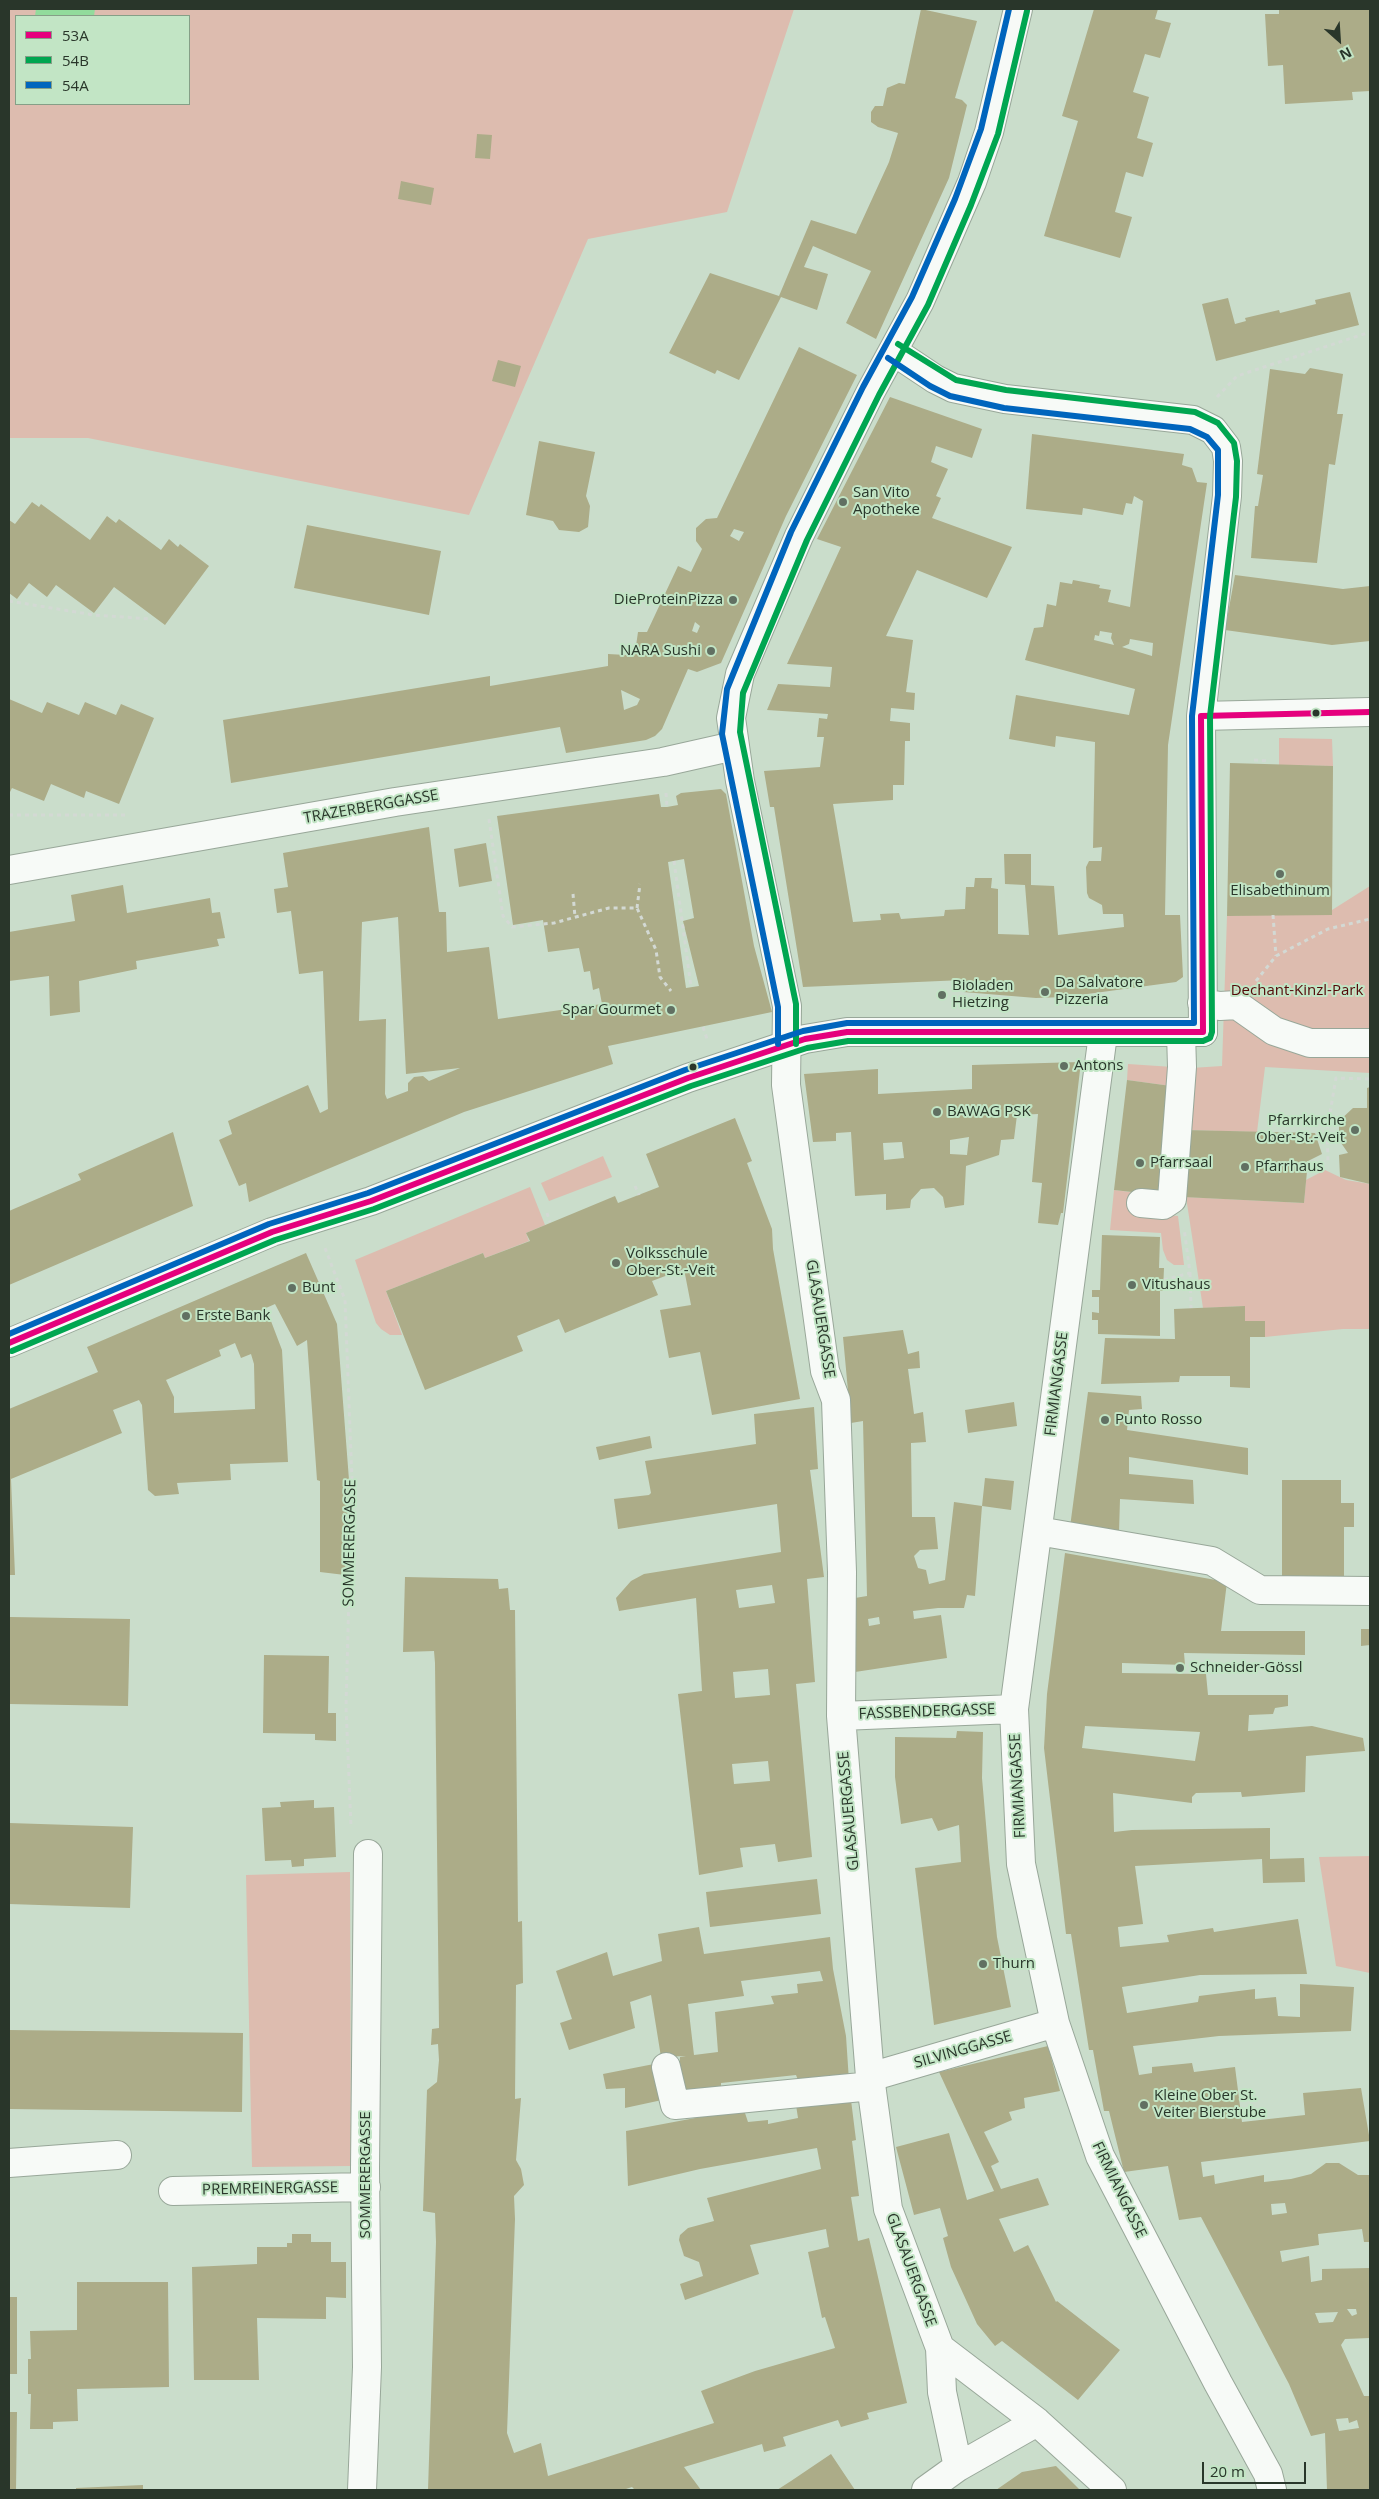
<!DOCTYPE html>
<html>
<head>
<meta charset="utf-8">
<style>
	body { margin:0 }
	#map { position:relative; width:1379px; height:2499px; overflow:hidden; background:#caddcb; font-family:"Open Sans",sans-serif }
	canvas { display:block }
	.frame { position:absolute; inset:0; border:10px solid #29362a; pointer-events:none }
	.legend { position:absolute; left:15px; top:15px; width:175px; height:90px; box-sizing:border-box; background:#c2e5c5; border:1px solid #859f87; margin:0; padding:6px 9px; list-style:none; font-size:15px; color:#29362a }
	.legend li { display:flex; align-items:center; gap:10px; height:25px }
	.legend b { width:25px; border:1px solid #859f87 }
	.north { position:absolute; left:1314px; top:15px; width:50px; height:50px; -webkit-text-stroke:4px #c2e5c5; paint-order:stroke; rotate:154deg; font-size:14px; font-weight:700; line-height:20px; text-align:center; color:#29362a }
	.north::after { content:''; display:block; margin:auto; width:18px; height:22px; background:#29362a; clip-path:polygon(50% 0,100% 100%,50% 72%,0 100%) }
	.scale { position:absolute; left:1202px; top:2462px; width:104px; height:22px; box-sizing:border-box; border:2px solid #29362a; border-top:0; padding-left:6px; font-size:15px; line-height:18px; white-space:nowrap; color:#29362a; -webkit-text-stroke:4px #c2e5c5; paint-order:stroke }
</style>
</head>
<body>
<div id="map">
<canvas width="1379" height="2499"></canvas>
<div class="frame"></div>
<ul class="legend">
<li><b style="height:6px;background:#e5007d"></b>53A</li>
<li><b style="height:6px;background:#00a651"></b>54B</li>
<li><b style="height:6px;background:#0065bd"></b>54A</li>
</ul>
<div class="north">N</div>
<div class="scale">20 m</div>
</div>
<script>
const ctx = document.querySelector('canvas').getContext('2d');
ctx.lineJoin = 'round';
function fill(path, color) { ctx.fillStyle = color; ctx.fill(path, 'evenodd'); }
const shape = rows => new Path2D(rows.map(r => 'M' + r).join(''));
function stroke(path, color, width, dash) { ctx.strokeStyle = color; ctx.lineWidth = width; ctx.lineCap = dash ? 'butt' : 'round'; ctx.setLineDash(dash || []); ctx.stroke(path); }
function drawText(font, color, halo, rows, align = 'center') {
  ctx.font = font + ' "Open Sans",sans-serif'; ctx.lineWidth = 4; ctx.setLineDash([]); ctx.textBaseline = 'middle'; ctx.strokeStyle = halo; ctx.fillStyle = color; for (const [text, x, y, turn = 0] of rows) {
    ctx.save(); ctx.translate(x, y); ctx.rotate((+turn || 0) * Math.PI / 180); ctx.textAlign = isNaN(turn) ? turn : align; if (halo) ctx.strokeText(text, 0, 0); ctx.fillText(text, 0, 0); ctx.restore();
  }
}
const green = shape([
	[9,9,794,9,727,212,588,239,469,515,88,438,9,438],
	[16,16,189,16,189,104,16,104],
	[1279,738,1332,739,1333,766,1279,765],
	[1370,886,1370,1073,1265,1067,1257,1132,1185,1130,1191,1068,1222,1066,1227,916,1332,910],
	[1128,1064,1173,1067,1171,1086,1127,1080],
	[603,1156,612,1177,549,1201,541,1183],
	[1325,1170,1346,1180,1370,1184,1370,1329,1343,1329,1265,1337,1265,1321,1245,1321,1245,1306,1203,1308,1186,1197,1304,1203,1306,1180],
	[530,1187,545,1225,526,1233,529,1241,485,1258,483,1253,386,1291,402,1335,390,1335,381,1329,376,1323,355,1260],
	[1114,1190,1138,1193,1135,1211,1178,1216,1184,1265,1174,1265,1167,1260,1163,1250,1161,1233,1110,1230],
	[1370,1856,1370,1973,1336,1966,1319,1857],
	[350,1872,351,2166,252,2167,246,1875]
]);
const water = shape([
	[36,9,95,9,94,16,35,16]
]);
const building = shape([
	[921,9,977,21,955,98,962,100,967,105,949,178,876,339,846,323,871,271,813,246,804,267,828,274,817,310,781,297,739,380,717,370,715,374,669,353,710,273,779,296,811,220,856,234,889,162,898,133,878,127,871,122,871,112,875,106,883,106,887,88,899,83,905,84],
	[1094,9,1158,9,1155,19,1171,23,1160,58,1145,54,1133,92,1149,97,1137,138,1153,143,1143,177,1126,172,1115,212,1132,217,1120,258,1044,236,1078,121,1062,116],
	[1279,9,1370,9,1370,91,1352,92,1353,100,1285,104,1283,65,1268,66,1265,14,1279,14],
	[477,134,492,135,490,159,475,158],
	[401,181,434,188,431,205,398,199],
	[1350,292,1359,325,1216,361,1202,304,1228,298,1235,324,1246,321,1245,318,1279,310,1280,313,1316,304,1315,300],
	[799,347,857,375,786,516,721,663,697,672,688,669,662,729,655,736,646,740,566,753,560,727,231,783,223,720,490,676,490,686,608,666,608,654,626,655,636,646,638,632,647,632,678,566,691,572,702,549,696,541,696,528,706,519,717,518],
	[734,529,744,532,739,541,730,536],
	[695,622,700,626,697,633,692,631],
	[621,690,640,699,637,705,624,710],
	[498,360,521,366,515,387,492,381],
	[1310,368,1343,374,1337,414,1343,414,1335,465,1329,464,1317,563,1251,558,1255,506,1258,506,1263,475,1257,474,1270,369,1305,374],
	[890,397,982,429,972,458,936,446,931,462,948,469,936,496,941,498,932,518,1012,547,987,598,917,570,886,636,913,640,906,692,915,693,914,710,891,708,890,721,910,723,910,741,905,741,904,785,893,785,893,800,833,804,853,922,881,920,880,914,899,913,901,919,944,916,945,910,965,909,966,887,974,887,975,878,992,878,991,888,998,889,998,934,1029,935,1025,885,1005,884,1004,854,1031,854,1031,885,1054,886,1058,935,1124,927,1123,914,1103,914,1102,905,1089,898,1087,893,1086,867,1089,861,1101,861,1102,847,1093,848,1095,742,1056,736,1055,747,1009,739,1016,695,1129,715,1135,689,1025,660,1034,628,1043,627,1047,604,1056,606,1060,582,1072,584,1073,580,1100,585,1099,588,1111,590,1108,602,1130,607,1143,501,1134,496,1132,504,1126,503,1123,515,1083,508,1082,515,1026,509,1032,434,1184,454,1182,465,1192,468,1197,482,1207,483,1168,745,1165,915,1180,915,1183,977,1176,982,1065,997,1036,998,963,992,963,980,803,987,774,807,770,807,764,771,820,767,824,737,817,737,819,718,827,719,828,714,767,710,778,684,830,687,832,667,787,664,841,547,817,539],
	[1100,631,1112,633,1111,638,1114,645,1094,640,1095,635,1099,636],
	[1130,639,1153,643,1152,656,1122,647,1129,644],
	[539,441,595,452,586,496,590,506,588,527,579,532,559,530,553,521,526,515],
	[32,502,39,507,41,504,90,540,107,516,116,523,119,519,161,550,169,539,178,547,180,544,209,566,165,625,114,587,94,613,56,585,47,597,29,583,17,599,9,593,9,520,15,524],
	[307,525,441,551,429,615,294,588],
	[1235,575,1343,589,1370,586,1370,641,1332,645,1225,630],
	[9,699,42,713,47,702,79,715,85,702,116,715,121,704,154,718,119,804,86,791,84,798,51,784,44,801,12,788,9,794],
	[1230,763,1333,766,1332,915,1227,916],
	[721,789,726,794,754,946,772,1012,608,1046,613,1064,464,1112,249,1202,246,1183,239,1186,219,1140,232,1134,228,1121,308,1085,320,1113,328,1109,323,971,299,974,291,911,277,913,274,889,288,887,283,853,429,827,439,912,446,912,447,952,489,947,498,1019,602,1004,599,988,593,990,590,971,584,972,579,948,548,952,543,920,513,925,497,816,659,794,661,807,667,807,678,805,676,796,681,793],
	[684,859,694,918,683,921,699,986,686,988,668,862],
	[398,917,406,1074,460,1068,429,1081,423,1076,414,1077,408,1083,408,1091,387,1099,385,1094,386,1019,359,1021,362,922],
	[486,843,492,881,459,887,454,849],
	[123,885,127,913,210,898,212,913,220,912,225,938,217,939,219,946,136,961,137,969,79,981,80,1012,50,1016,49,976,9,981,9,932,75,921,71,895],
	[1081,1062,1063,1213,1061,1213,1058,1225,1038,1223,1042,1183,1032,1182,1038,1114,1017,1115,1014,1139,1001,1140,999,1155,966,1166,964,1205,945,1208,943,1197,934,1188,921,1189,911,1200,910,1208,886,1210,886,1194,855,1196,851,1132,836,1133,836,1141,813,1142,804,1074,878,1069,878,1094,972,1089,972,1065],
	[969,1137,967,1155,950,1154,950,1140],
	[902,1142,904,1158,884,1160,883,1143],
	[1127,1080,1171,1086,1159,1195,1114,1190],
	[1370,1087,1370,1184,1340,1177,1339,1155,1348,1153,1339,1140,1339,1121,1353,1108,1367,1108,1367,1088],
	[735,1118,752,1161,747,1163,772,1229,773,1249,800,1399,712,1415,700,1352,669,1358,660,1310,691,1305,684,1269,652,1281,658,1295,565,1333,559,1319,517,1336,523,1351,425,1390,386,1291,483,1253,485,1258,530,1241,526,1233,615,1196,618,1203,659,1187,646,1154],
	[1185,1130,1315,1133,1322,1154,1304,1163,1307,1171,1304,1203,1183,1197],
	[173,1132,193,1206,9,1285,9,1211,81,1180,78,1174],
	[1102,1235,1160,1237,1159,1268,1164,1268,1163,1291,1160,1291,1160,1336,1098,1334,1098,1320,1092,1320,1092,1312,1099,1313,1099,1297,1092,1297,1092,1290,1100,1290],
	[306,1253,337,1324,349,1480,345,1575,320,1572,320,1481,317,1480,307,1340,297,1346,275,1304,266,1308,282,1350,288,1462,230,1464,231,1480,177,1483,179,1494,155,1496,148,1490,142,1405,139,1400,113,1410,122,1433,11,1479,15,1575,9,1575,9,1409,98,1372,87,1347],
	[235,1343,241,1358,251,1354,254,1364,255,1409,174,1413,174,1397,166,1380,221,1356,219,1350],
	[1245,1306,1245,1321,1265,1321,1265,1337,1250,1337,1250,1388,1230,1387,1230,1376,1180,1376,1179,1382,1101,1384,1105,1338,1175,1339,1174,1309],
	[903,1330,908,1354,919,1351,920,1368,908,1369,914,1414,923,1412,926,1442,911,1443,912,1517,935,1517,938,1549,920,1550,914,1556,918,1568,926,1570,929,1584,945,1580,954,1502,982,1506,975,1596,967,1595,964,1608,938,1608,913,1611,914,1619,941,1615,947,1658,855,1672,855,1598,867,1596,863,1421,851,1423,843,1337],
	[879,1617,880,1624,869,1626,868,1619],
	[1088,1392,1141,1396,1142,1409,1129,1410,1127,1430,1248,1448,1248,1475,1129,1457,1129,1474,1193,1480,1194,1504,1120,1499,1119,1532,1070,1527],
	[1014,1402,1017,1426,968,1433,965,1410],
	[814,1407,818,1469,810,1470,824,1577,807,1579,815,1682,796,1684,812,1857,778,1862,775,1844,740,1848,743,1867,699,1875,678,1694,702,1691,696,1598,619,1611,616,1598,631,1581,644,1574,781,1552,777,1504,618,1529,614,1499,649,1495,651,1493,645,1461,756,1444,754,1414],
	[772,1585,775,1603,739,1608,736,1590],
	[768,1669,770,1695,735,1698,733,1672],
	[768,1761,770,1781,734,1784,732,1764],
	[650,1436,652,1448,599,1460,596,1447],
	[985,1478,1014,1481,1011,1510,982,1506],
	[1282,1480,1341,1480,1341,1503,1354,1503,1354,1527,1344,1527,1344,1577,1282,1577],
	[1065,1553,1227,1582,1221,1631,1305,1631,1305,1655,1184,1653,1185,1665,1122,1663,1122,1673,1206,1674,1208,1695,1288,1695,1288,1706,1275,1708,1273,1714,1249,1715,1248,1731,1312,1726,1363,1738,1365,1751,1306,1756,1305,1792,1242,1797,1241,1792,1196,1793,1192,1797,1192,1803,1113,1793,1114,1832,1132,1830,1270,1828,1270,1859,1304,1858,1305,1882,1263,1883,1262,1859,1135,1866,1143,1924,1118,1927,1120,1947,1169,1942,1167,1935,1213,1928,1214,1932,1298,1919,1307,1974,1200,1975,1122,1987,1127,2013,1198,2002,1199,1996,1255,1989,1255,1999,1276,1997,1278,2016,1300,2017,1300,1984,1354,1987,1351,2031,1219,2036,1133,2046,1139,2075,1152,2073,1152,2067,1192,2063,1194,2072,1235,2067,1242,2122,1305,2115,1303,2093,1361,2088,1370,2141,1201,2162,1203,2177,1214,2175,1215,2184,1264,2175,1264,2182,1291,2179,1311,2174,1326,2163,1339,2163,1358,2175,1370,2175,1370,2242,1364,2242,1362,2229,1318,2234,1319,2245,1280,2251,1282,2262,1309,2256,1311,2282,1322,2280,1322,2269,1370,2268,1370,2338,1345,2339,1341,2345,1364,2396,1370,2396,1370,2490,1327,2490,1325,2433,1311,2436,1289,2384,1201,2217,1179,2220,1168,2166,1124,2172,1109,2111,1104,2111,1093,2050,1089,2050,1071,1934,1066,1934,1044,1748,1047,1694],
	[1085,1726,1200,1732,1195,1761,1082,1748],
	[1285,2203,1287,2213,1272,2215,1271,2204],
	[1347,2309,1356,2309,1357,2314,1352,2316],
	[1338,2312,1333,2322,1319,2323,1315,2313],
	[1348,2418,1349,2423,1357,2420,1359,2428,1339,2431,1336,2419],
	[405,1577,498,1579,499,1589,508,1588,510,1610,515,1610,518,1922,522,1921,523,1983,516,1985,515,2099,521,2098,516,2160,521,2169,524,2185,514,2196,515,2219,507,2433,514,2453,541,2443,548,2476,714,2423,701,2391,755,2371,835,2348,825,2317,822,2318,808,2252,829,2247,826,2229,750,2245,759,2274,685,2300,680,2284,703,2276,699,2262,684,2256,679,2240,680,2235,688,2228,714,2221,707,2198,821,2169,817,2148,700,2169,628,2186,626,2131,727,2112,745,2113,748,2122,768,2120,768,2124,798,2118,796,2105,851,2100,856,2140,852,2141,859,2196,851,2197,858,2241,869,2238,907,2403,867,2413,869,2419,841,2427,838,2420,783,2437,786,2446,764,2452,762,2444,684,2467,701,2490,635,2490,632,2487,623,2490,428,2490,436,2242,435,2213,423,2211,427,2090,437,2082,439,2060,438,2044,431,2045,432,2029,439,2028,435,1663,434,1651,403,1652],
	[10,1617,130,1619,128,1706,9,1704],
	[1361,1629,1370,1629,1370,1645,1361,1646],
	[264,1655,329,1656,328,1713,336,1713,336,1741,315,1740,315,1734,263,1733],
	[957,1731,983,1732,982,1778,989,1859,997,1937,1011,2007,934,2025,915,1868,961,1862,959,1825,938,1831,932,1818,901,1824,895,1777,895,1737,956,1738],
	[314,1800,314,1808,334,1807,336,1857,304,1859,304,1866,292,1867,291,1860,265,1861,262,1808,281,1807,280,1802],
	[9,1823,133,1827,130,1908,9,1904],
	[817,1879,821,1914,710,1927,706,1892],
	[699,1927,704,1954,830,1937,833,1969,846,2036,849,2081,800,2085,796,2075,721,2083,721,2092,685,2097,679,2069,680,2057,686,2056,661,2057,651,1995,630,2002,635,2028,569,2050,560,2023,572,2019,556,1971,607,1952,613,1976,662,1961,658,1934],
	[820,1971,823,1981,797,1984,798,1993,771,1996,774,2004,715,2012,718,2052,694,2055,688,2004,744,1996,741,1981],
	[9,2030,243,2033,242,2112,9,2109],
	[1048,2046,1060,2091,1024,2098,1025,2108,1009,2112,1012,2120,984,2132,999,2162,991,2166,1001,2189,1038,2178,1049,2205,999,2219,1014,2252,1028,2245,1056,2302,1057,2301,1120,2350,1078,2400,1002,2341,995,2346,977,2324,951,2267,943,2238,948,2236,940,2208,914,2215,896,2147,949,2133,967,2200,994,2191,939,2072],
	[654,2064,662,2100,625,2108,625,2088,606,2089,603,2074],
	[292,2234,311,2234,311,2242,331,2242,331,2262,346,2262,346,2298,326,2297,326,2319,257,2318,259,2380,194,2380,192,2267,257,2264,257,2247,287,2247,287,2243,292,2243],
	[77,2282,168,2282,169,2387,77,2389,78,2421,53,2422,53,2429,30,2429,31,2394,28,2394,28,2359,31,2359,30,2331,77,2330],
	[9,2297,17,2297,17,2374,9,2374],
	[9,2412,17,2412,16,2490,9,2490],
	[831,2454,855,2490,777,2490,791,2481],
	[1056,2466,1080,2490,996,2490,1022,2472],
	[143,2485,143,2490,76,2490,76,2488]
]);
const path = shape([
	[1217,397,1237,376,1370,332],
	[9,601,94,615,151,619],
	[1254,760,1269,761],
	[666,793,667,807],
	[9,815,125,815],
	[489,819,503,916,512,927,554,923,609,908,637,908,656,950,660,977,671,991],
	[674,861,691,987],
	[573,894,575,917],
	[637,908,640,884],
	[1273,915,1276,956],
	[1256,981,1276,956,1328,929,1370,919],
	[703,1027,707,1039],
	[1307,1171,1328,1161,1327,1130,1336,1078,1370,1079],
	[635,1186,639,1195],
	[547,1213,550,1222],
	[325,1248,345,1300,352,1481,346,1707,351,1827],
	[1190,1273,1191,1308],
	[1164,1280,1190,1273,1184,1228]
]);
const minor = shape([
	[1018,9,989,132,972,182,920,301,871,391,799,536,740,674,731,718,740,781,787,1006,786,1085,825,1371,836,1400,842,1572,841,1716,870,2077,888,2209,940,2348,1037,2422,1112,2490],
	[893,351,935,379,953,388,1005,399,1193,420,1213,430,1226,447,1228,461,1227,496,1201,716,1203,1032],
	[1201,716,1370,712],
	[9,870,395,802,663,762,734,746],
	[1202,1003,1220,1006,1237,1005,1274,1031,1310,1043,1370,1043],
	[1103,1034,1014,1709,1021,1864,1055,2023,1100,2156,1218,2383,1268,2474,1272,2490],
	[1141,1203,1163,1205,1172,1199,1182,1067,1181,1033],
	[1038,1531,1212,1561,1260,1590,1370,1591],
	[841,1716,1014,1709],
	[666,2067,675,2105,872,2086],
	[870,2077,1055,2023],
	[9,2163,117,2155],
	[173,2191,366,2187],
	[940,2348,942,2392,958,2467],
	[362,2490,367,2367,365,2169,368,1854],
	[926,2490,958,2467,1037,2422]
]);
const major = shape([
	[9,1343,272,1232,371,1201,688,1078,805,1039,847,1032,1203,1032]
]);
const bus1 = shape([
	[1201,716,1203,1032],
	[1201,716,1370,712],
	[9,1343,272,1232,371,1201,688,1078,805,1039,847,1032,1203,1032]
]);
const bus2 = shape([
	[796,1044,796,1004,740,732,743,693,807,540,879,395,928,305,971,205,998,134,1027,11],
	[12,1351,275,1240,374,1209,691,1086,807,1048,848,1041,1203,1041,1210,1038,1212,1032,1210,716,1236,497,1237,461,1234,443,1218,423,1195,412,1006,390,956,380,898,344]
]);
const bus3 = shape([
	[778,1044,778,1007,722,734,727,689,791,532,863,387,912,297,955,199,981,129,1009,9],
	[9,1334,269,1224,368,1193,685,1070,803,1031,847,1023,1194,1023,1192,716,1218,495,1218,450,1207,437,1190,429,1004,408,950,396,930,386,888,358]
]);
const markers = [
	[843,502,5,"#617062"],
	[733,600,5,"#617062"],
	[711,651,5,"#617062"],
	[1316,713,4.5,"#29362a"],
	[1280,874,5,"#617062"],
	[1045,992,5,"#617062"],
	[942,995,5,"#617062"],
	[671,1010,5,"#617062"],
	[1064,1066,5,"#617062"],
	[693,1067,4.5,"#29362a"],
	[937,1112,5,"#617062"],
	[1355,1130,5,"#617062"],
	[1140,1163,5,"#617062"],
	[1245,1167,5,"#617062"],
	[616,1263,5,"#617062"],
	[1132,1285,5,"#617062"],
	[292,1288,5,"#617062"],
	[186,1316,5,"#617062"],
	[1105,1420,5,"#617062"],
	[1180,1668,5,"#617062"],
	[983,1964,5,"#617062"],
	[1144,2105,5,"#617062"]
];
const poiNames = [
	["San Vito",853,493],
	["Apotheke",853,510],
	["DieProteinPizza",723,600,"right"],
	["NARA Sushi",701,651,"right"],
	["Elisabethinum",1280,891,"center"],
	["Da Salvatore",1055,983],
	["Pizzeria",1055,1000],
	["Bioladen",952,986],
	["Hietzing",952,1003],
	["Spar Gourmet",661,1010,"right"],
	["Antons",1074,1066],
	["BAWAG PSK",947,1112],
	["Pfarrkirche",1345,1121,"right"],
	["Ober-St.-Veit",1345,1138,"right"],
	["Pfarrsaal",1150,1163],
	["Pfarrhaus",1255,1167],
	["Volksschule",626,1254],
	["Ober-St.-Veit",626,1271],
	["Vitushaus",1142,1285],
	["Bunt",302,1288],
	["Erste Bank",196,1316],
	["Punto Rosso",1115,1420],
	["Schneider-Gössl",1190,1668],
	["Thurn",993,1964],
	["Kleine Ober St.",1154,2096],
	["Veiter Bierstube",1154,2113]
];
const streetNames = [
	["TRAZERBERGGASSE",371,807,-10],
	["GLASAUERGASSE",820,1319,81],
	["FIRMIANGASSE",1057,1384,-83],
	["SOMMERERGASSE",350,1543,-89],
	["FASSBENDERGASSE",927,1712,-2],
	["FIRMIANGASSE",1018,1786,-93],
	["GLASAUERGASSE",849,1811,-95],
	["SILVINGGASSE",963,2050,-16],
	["SOMMERERGASSE",366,2175,-90],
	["PREMREINERGASSE",270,2189,-1],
	["FIRMIANGASSE",1119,2190,64],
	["GLASAUERGASSE",911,2270,70]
];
const parkNames = [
	["Dechant-Kinzl-Park",1297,991]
];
fill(green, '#ddbcaf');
fill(water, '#92db9c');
fill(building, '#acac88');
stroke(minor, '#98a799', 30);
stroke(major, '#98a799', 30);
stroke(path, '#d3d9d4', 3, [4, 4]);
stroke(minor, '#f7faf7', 28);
stroke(major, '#f7faf7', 28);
stroke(bus1, '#e5007d', 6);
stroke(bus2, '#00a651', 6);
stroke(bus3, '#0065bd', 6);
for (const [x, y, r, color] of markers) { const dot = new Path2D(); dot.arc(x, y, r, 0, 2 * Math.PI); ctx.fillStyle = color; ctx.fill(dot); stroke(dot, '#c2e5c5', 2); }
drawText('15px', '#29362a', '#c2e5c5', poiNames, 'left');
drawText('15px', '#29362a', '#c2e5c5', streetNames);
drawText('15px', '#530808', '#c2e5c5', parkNames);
</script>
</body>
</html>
